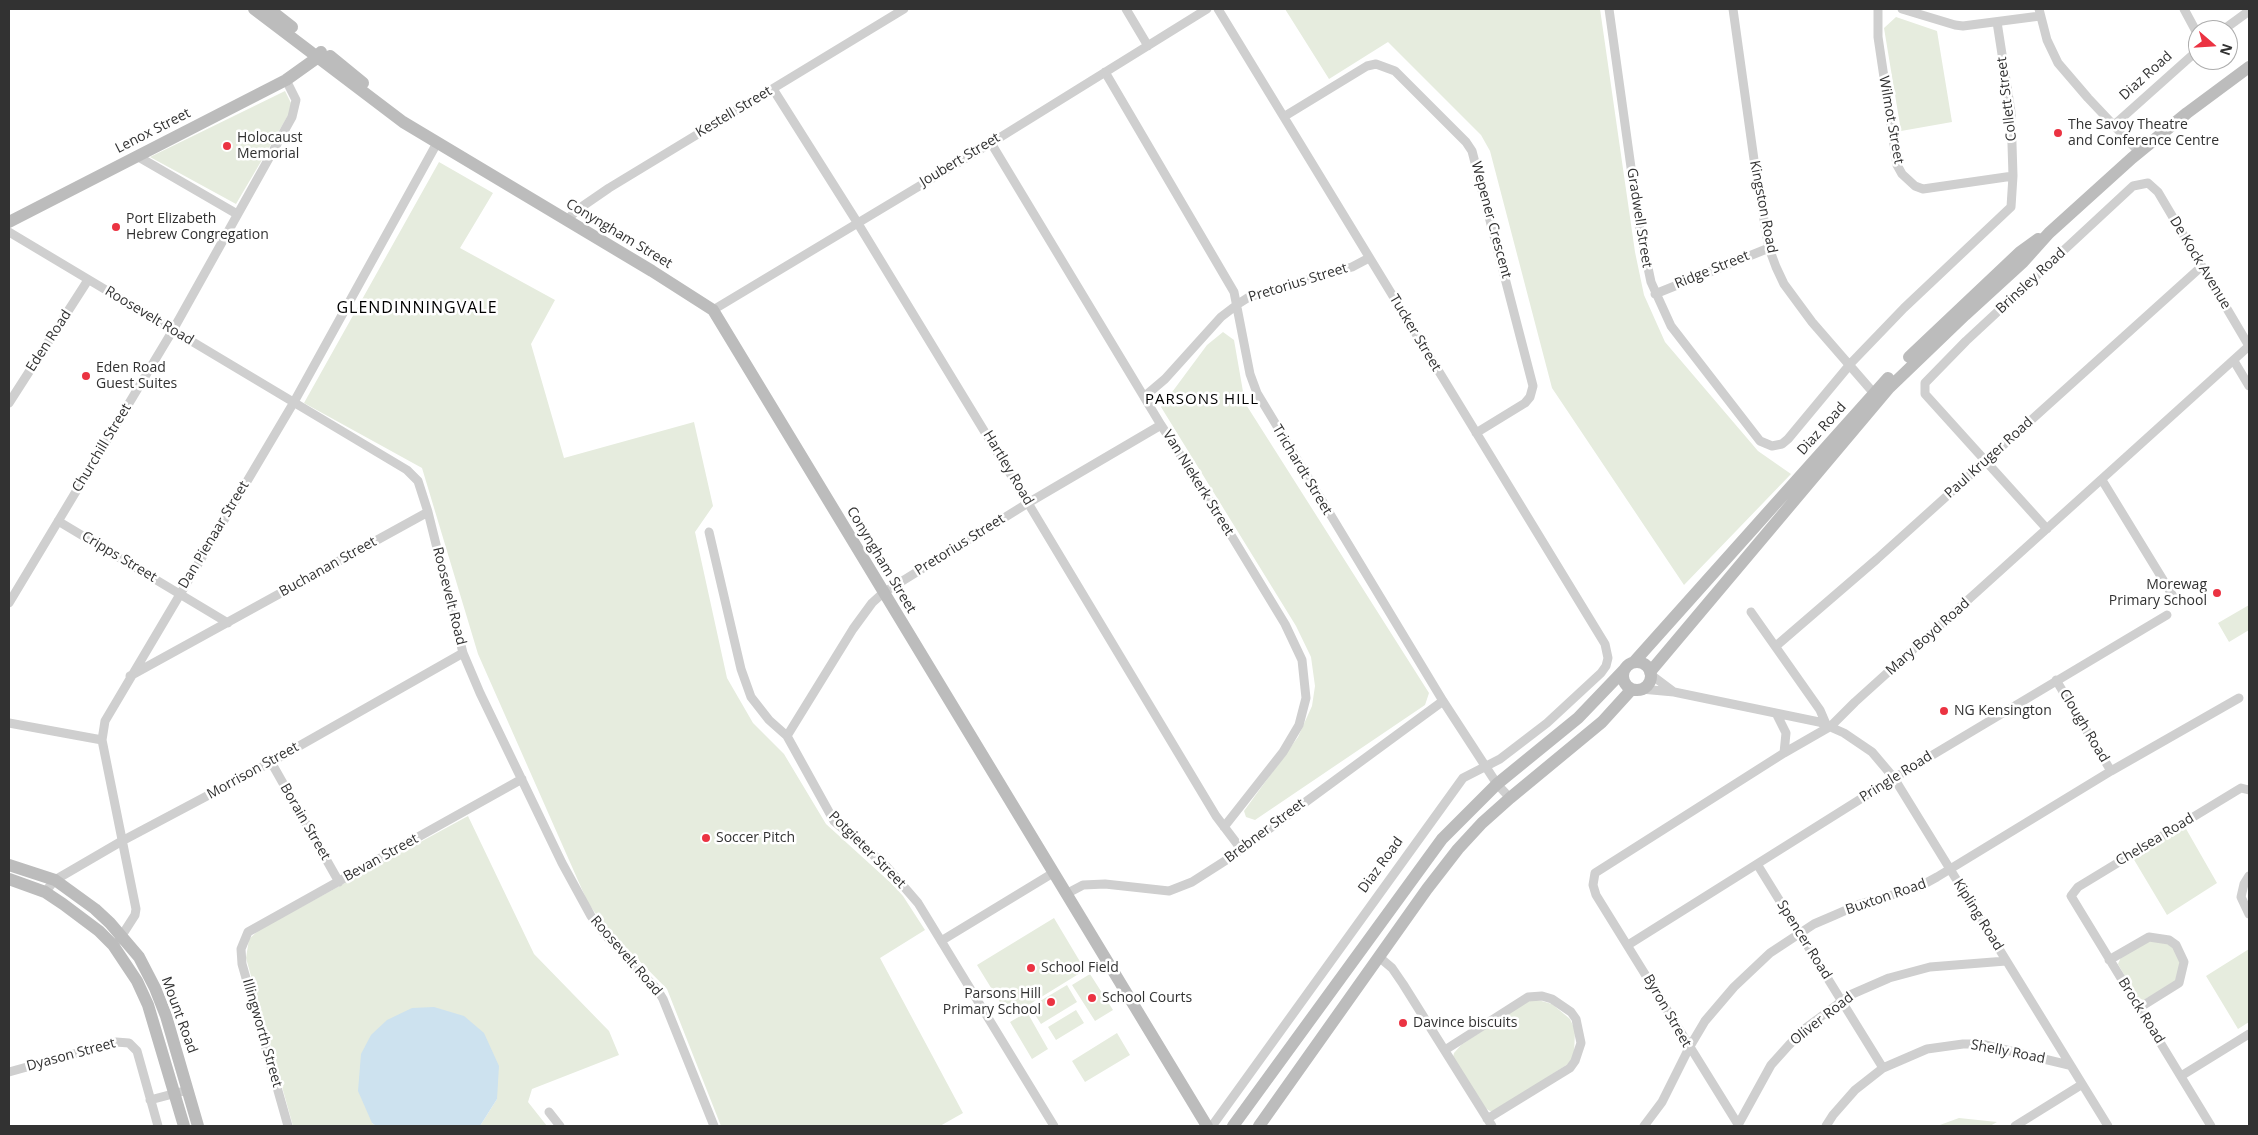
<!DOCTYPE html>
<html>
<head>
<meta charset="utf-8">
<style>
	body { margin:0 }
	#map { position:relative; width:2258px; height:1135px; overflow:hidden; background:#fff; font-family:"Open Sans",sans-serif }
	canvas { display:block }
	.frame { position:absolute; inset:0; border:10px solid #323232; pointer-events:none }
	.north { position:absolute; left:2188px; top:20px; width:50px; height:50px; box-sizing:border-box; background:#fff; border:1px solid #adadad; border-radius:50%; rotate:109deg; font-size:14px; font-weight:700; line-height:20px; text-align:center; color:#323232 }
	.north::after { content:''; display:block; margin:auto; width:18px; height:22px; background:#eb3342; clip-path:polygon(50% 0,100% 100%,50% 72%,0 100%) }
</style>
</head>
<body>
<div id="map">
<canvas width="2258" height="1135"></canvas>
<div class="frame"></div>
<div class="north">N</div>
</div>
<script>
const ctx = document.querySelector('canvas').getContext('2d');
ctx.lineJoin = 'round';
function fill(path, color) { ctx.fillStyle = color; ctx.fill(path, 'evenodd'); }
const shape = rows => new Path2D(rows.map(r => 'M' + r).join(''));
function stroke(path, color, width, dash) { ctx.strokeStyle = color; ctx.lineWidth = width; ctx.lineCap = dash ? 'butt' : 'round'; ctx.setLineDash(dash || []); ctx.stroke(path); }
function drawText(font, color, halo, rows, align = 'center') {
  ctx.font = font + ' "Open Sans",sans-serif'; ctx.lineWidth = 5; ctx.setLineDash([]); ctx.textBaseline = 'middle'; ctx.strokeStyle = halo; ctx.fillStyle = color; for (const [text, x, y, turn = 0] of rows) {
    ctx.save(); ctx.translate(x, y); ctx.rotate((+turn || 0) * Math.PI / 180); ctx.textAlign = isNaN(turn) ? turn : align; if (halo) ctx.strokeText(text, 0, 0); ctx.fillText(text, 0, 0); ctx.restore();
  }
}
const green = shape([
	[1285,9,1600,9,1635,252,1644,295,1665,342,1758,451,1791,474,1684,585,1552,388,1490,151,1481,135,1388,42,1329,79],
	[1896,17,1937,31,1952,122,1901,131,1884,28],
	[285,91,293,107,236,204,150,157],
	[439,162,493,193,460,248,555,300,531,344,564,458,694,422,713,506,695,532,727,678,753,723,784,754,826,824,892,884,903,896,925,930,880,958,963,1113,940,1126,721,1126,667,989,604,925,588,903,478,654,422,468,304,403],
	[1223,332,1234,340,1245,403,1429,693,1425,705,1255,820,1246,817,1244,811,1298,737,1312,706,1315,686,1311,657,1296,626,1161,407,1207,345],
	[2249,605,2249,630,2229,642,2218,623],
	[468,816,534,954,609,1031,619,1055,532,1089,528,1102,547,1126,480,1126,497,1099,372,1123,376,1126,293,1126,246,958,249,939,259,930],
	[2185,827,2217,883,2167,915,2133,858],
	[1054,918,1085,970,1009,1017,977,965],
	[2150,939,2171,944,2181,961,2176,981,2144,1000,2137,998,2118,964,2121,957],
	[2249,949,2249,1022,2238,1029,2206,976],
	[1090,974,1113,1010,1095,1021,1072,985],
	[1067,985,1077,1002,1041,1024,1030,1007],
	[1538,1000,1552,1004,1570,1019,1575,1030,1574,1055,1568,1064,1495,1111,1490,1111,1485,1108,1453,1057,1454,1053,1461,1045,1527,1001],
	[1076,1010,1084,1023,1056,1040,1048,1027],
	[1027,1012,1048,1049,1032,1059,1010,1022],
	[1117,1033,1130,1055,1085,1082,1072,1061],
	[1959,1118,1997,1122,1990,1126,1937,1126]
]);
const water = shape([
	[434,1007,464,1016,484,1033,499,1066,497,1099,480,1126,376,1126,372,1123,358,1091,361,1054,371,1035,387,1020,412,1008]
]);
const street = shape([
	[1126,9,1148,46],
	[1609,9,1639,225,1651,282,1671,326,1760,441,1772,446,1782,444,1788,439,1852,362,1904,308,2011,207,2013,176,2011,112,1997,22],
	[1733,9,1756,174,1769,248,1776,267,1784,284,1812,322,1878,398],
	[1878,9,1878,37,1897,165,1902,174,1915,186,1923,189,2013,176],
	[1902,9,1955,25,1963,26,2040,16],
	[2039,9,2047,40,2058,63,2088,98,2139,152],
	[2184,9,2198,35],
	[2223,30,2249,11],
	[1105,72,1234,292,1250,374,1257,393,1443,701,1497,784,1510,798],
	[773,89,857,222,1028,503,1216,816,1241,849],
	[1285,116,1367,66,1376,64,1395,71,1466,142,1472,151,1533,386,1530,397,1525,403,1476,433],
	[2114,125,2198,50],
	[991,143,1161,425,1214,507,1285,624,1302,660,1306,698,1299,725,1283,752,1224,827],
	[137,156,237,214],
	[567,220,577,210,609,188,904,9],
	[9,232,407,470,418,481,428,512,463,653,480,693,562,863,591,916,608,938,657,989,663,999,714,1126],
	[1655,294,1769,248],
	[713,310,991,143,1207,9],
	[2234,361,2249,386],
	[1145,396,1165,379,1221,317,1238,304,1249,297,1352,267,1369,258],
	[9,403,88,280],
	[2102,480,2176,601],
	[58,521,228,623],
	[2047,529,1925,394,1925,383,1966,341,2133,186,2148,183,2158,192,2249,346],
	[709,532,741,669,751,697,769,720,787,736,834,821,886,866,918,903,1054,1126],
	[9,603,173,330,292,117,296,100,286,80],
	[1751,612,1820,710,1826,724],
	[1776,646,1877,559,2201,267],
	[1650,674,1674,692],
	[130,676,428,512],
	[2056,680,2111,771],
	[1641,689,1674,692,1819,722,1844,733,1872,752,1894,778,2108,1126],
	[1776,713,1786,733,1784,753],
	[9,723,102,740],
	[787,736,853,629,872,603,883,593,1028,503,1161,425],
	[271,762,339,882],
	[1757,864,1883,1068],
	[2249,876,2244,884,2241,897,2249,914],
	[45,892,55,880,122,841,271,762,463,653],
	[1066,894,1083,885,1105,884,1169,891,1192,882,1228,859,1443,701],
	[119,940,135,915,136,909,102,740,105,721,294,402,437,143],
	[941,941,1053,873],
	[1628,945,1894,778,2167,615],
	[1379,957,1392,968,1403,984,1492,1126],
	[2109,960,2149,937,2169,940,2176,945,2184,962,2179,983,2139,1008],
	[1445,1050,1528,997,1542,996,1552,999,1571,1012,1576,1019,1581,1043,1575,1061,1570,1068,1487,1119],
	[9,1072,116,1042,129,1043,137,1051,158,1126],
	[2181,1076,2249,1034],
	[150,1100,188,1090],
	[549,1112,560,1126],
	[1738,1125,1771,1065,1789,1045,1807,1027,1850,995,1889,978,1930,967,2006,961],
	[288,1126,242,964,241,949,248,932,522,779],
	[1212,1126,1463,778,1500,759,1547,723,1601,673,1606,666,1608,658,1605,644,1218,9],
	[1644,1126,1662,1102,1689,1048,1705,1021,1734,987,1770,953,1814,924,1835,915,1860,904,1917,888,1937,877,2111,771,2239,698],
	[1739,1126,1596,895,1593,885,1595,873,1784,753,1831,726,1855,702,2249,346],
	[1826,1126,1833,1115,1855,1090,1883,1068,1927,1049,1963,1044,1981,1044,2069,1065],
	[2015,1126,2081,1085],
	[2211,1126,2071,896,2078,887,2236,791,2241,788,2249,790]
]);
const secondary = shape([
	[254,9,403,122,652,271,713,310,1207,1126],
	[269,9,292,27],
	[330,56,363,83],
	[9,222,286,80,314,60,321,52],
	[1909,357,2020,252,2038,239],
	[1634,662,1888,378],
	'1623 676a14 14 0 1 1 28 0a14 14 0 1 1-28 0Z',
	[1650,672,1889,388,1965,315,2023,262,2049,233,2132,158,2187,113,2249,67],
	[9,865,55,880,95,909,110,923,139,957,155,988,166,1016,198,1126],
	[9,879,45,892,63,904,99,931,113,945,137,981,148,1005,184,1126],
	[1233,1126,1442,839,1497,784,1578,718,1624,670],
	[1259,1126,1427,889,1458,849,1482,823,1510,798,1602,722,1632,689]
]);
const markers = [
	[2058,133,5,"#eb3342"],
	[227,146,5,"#eb3342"],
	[116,227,5,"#eb3342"],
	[86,376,5,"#eb3342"],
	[2217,593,5,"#eb3342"],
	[1944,711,5,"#eb3342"],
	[706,838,5,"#eb3342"],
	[1031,968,5,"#eb3342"],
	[1092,998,5,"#eb3342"],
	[1051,1002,5,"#eb3342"],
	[1403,1023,5,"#eb3342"]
];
const streetNames = [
	["Diaz Road",2146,76,-42],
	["Collett Street",2007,99,-97],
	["Kestell Street",734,112,-31],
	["Wilmot Street",1891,120,80],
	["Lenox Street",153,131,-27],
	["Joubert Street",960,160,-31],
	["Kingston Road",1763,207,79],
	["Gradwell Street",1639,218,81],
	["Wepener Crescent",1491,220,75],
	["Conyngham Street",619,234,31],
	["De Kock Avenue",2200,263,59],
	["Ridge Street",1712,270,-22],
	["Brinsley Road",2031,281,-43],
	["Pretorius Street",1298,283,-17],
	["Roosevelt Road",149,316,31],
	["Tucker Street",1415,333,59],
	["Eden Road",49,341,-57],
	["Diaz Road",1822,429,-48],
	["Churchill Street",102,448,-59],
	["Paul Kruger Road",1989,458,-42],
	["Hartley Road",1008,468,59],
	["Trichardt Street",1302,470,59],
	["Van Niekerk Street",1198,483,58],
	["Dan Pienaar Street",214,535,-59],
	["Pretorius Street",960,545,-32],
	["Cripps Street",119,557,31],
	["Conyngham Street",881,560,59],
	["Buchanan Street",328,567,-29],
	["Roosevelt Road",449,596,76],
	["Mary Boyd Road",1928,637,-42],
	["Clough Road",2084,726,59],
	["Morrison Street",253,771,-29],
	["Pringle Road",1896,777,-32],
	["Borain Street",305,822,60],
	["Brebner Street",1265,831,-37],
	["Chelsea Road",2155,840,-31],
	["Potgieter Street",867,850,45],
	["Bevan Street",381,858,-29],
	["Diaz Road",1381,865,-54],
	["Buxton Road",1886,897,-19],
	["Kipling Road",1978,915,58],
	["Spencer Road",1804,940,58],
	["Roosevelt Road",626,956,49],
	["Byron Street",1667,1011,60],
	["Brock Road",2141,1011,58],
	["Mount Road",179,1015,70],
	["Oliver Road",1822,1019,-38],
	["Illingworth Street",262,1033,74],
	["Shelly Road",2008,1052,11],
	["Dyason Street",71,1055,-15]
];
const poiNames = [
	["The Savoy Theatre",2068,125],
	["and Conference Centre",2068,141],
	["Holocaust",237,138],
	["Memorial",237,154],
	["Port Elizabeth",126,219],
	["Hebrew Congregation",126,235],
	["Eden Road",96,368],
	["Guest Suites",96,384],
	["Morewag",2207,585,"right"],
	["Primary School",2207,601,"right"],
	["NG Kensington",1954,711],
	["Soccer Pitch",716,838],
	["School Field",1041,968],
	["Parsons Hill",1041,994,"right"],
	["Primary School",1041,1010,"right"],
	["School Courts",1102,998],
	["Davince biscuits",1413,1023]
];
const neighbourhoodNames = [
	["PARSONS HILL",1202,400]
];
const quarterNames = [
	["GLENDINNINGVALE",417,308]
];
fill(green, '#e6ecde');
fill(water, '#cde2ef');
stroke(street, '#cfcfcf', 9);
stroke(secondary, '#bcbcbc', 12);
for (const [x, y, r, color] of markers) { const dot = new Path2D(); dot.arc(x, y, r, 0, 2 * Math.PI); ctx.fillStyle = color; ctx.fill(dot); stroke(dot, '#fff', 2); }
drawText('14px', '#323232', '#fff', streetNames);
drawText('14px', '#323232', '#fff', poiNames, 'left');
ctx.letterSpacing = '1px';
drawText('15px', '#000', '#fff', neighbourhoodNames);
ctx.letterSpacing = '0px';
ctx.letterSpacing = '1px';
drawText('16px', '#000', '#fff', quarterNames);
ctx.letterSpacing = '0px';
</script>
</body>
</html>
